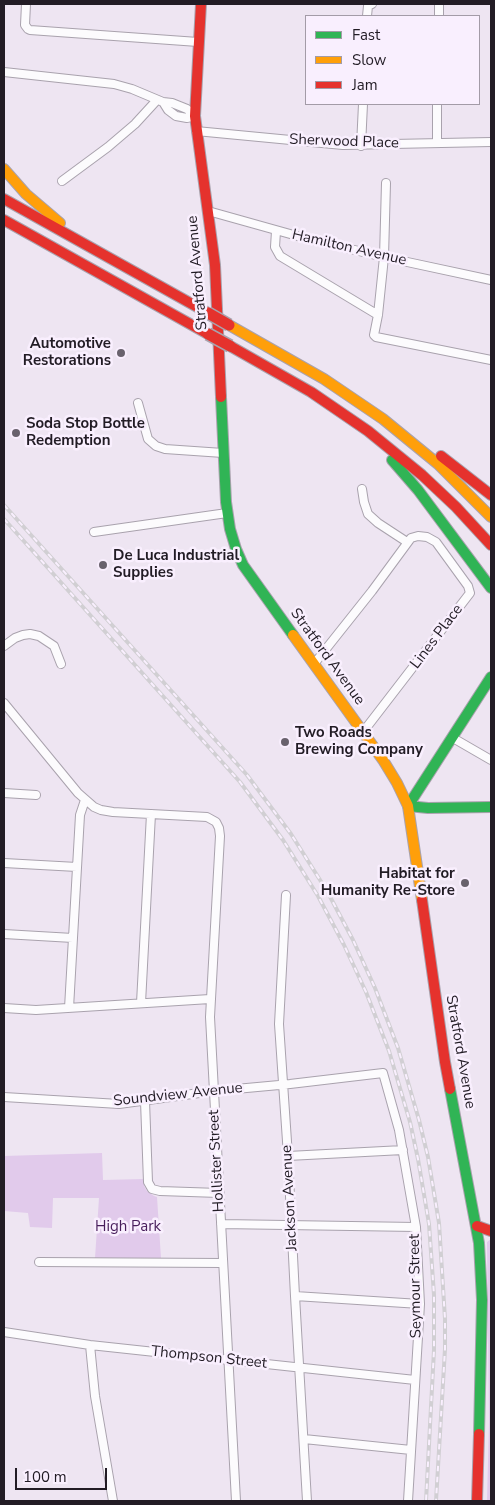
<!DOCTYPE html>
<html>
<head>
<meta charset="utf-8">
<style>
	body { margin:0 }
	#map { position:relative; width:495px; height:1505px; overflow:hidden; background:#eee5f2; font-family:"Nunito Sans",sans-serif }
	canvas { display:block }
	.frame { position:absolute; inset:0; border:5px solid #221c25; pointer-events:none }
	.legend { position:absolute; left:305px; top:15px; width:175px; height:90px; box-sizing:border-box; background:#f9effe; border:1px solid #a39ba7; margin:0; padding:6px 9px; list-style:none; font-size:15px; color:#221c25 }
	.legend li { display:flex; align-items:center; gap:10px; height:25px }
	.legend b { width:25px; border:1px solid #a39ba7 }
	.scale { position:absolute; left:15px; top:1468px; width:92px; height:22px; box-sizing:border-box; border:2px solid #221c25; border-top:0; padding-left:6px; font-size:15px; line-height:18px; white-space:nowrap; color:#221c25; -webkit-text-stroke:4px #f9effe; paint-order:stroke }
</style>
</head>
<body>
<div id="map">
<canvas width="495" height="1505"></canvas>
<div class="frame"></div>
<ul class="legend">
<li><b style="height:6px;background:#30b455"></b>Fast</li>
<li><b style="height:6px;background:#ff9f0a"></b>Slow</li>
<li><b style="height:6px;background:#e5322d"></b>Jam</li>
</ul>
<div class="scale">100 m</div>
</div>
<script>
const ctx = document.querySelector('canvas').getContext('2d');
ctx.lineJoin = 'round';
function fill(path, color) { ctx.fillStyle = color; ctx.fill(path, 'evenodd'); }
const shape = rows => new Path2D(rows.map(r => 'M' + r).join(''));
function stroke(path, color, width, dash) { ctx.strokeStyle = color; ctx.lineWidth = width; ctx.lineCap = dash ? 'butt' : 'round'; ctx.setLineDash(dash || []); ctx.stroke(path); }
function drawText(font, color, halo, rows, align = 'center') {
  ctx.font = font + ' "Nunito Sans",sans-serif'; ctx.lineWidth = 5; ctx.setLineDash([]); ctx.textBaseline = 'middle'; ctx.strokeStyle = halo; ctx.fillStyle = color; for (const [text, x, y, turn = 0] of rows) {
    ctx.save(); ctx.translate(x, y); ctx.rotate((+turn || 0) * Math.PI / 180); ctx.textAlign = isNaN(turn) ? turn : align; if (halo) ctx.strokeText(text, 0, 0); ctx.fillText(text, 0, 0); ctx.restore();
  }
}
const green = shape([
	[102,1153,103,1180,144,1179,144,1186,147,1191,154,1196,157,1197,161,1258,95,1258,99,1198,53,1198,52,1228,30,1227,28,1213,4,1211,4,1156],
	[491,1239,491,1501,487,1501,489,1422,487,1242]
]);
const street = shape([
	[26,4,25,25,28,29,30,30,198,42],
	[367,16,368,6,372,4],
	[439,16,439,4],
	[4,72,114,84,132,89,163,102,172,103,187,109,195,116,187,118,176,116,168,110,163,102],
	[196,131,343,145,491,142],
	[437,143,437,104],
	[361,146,363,104],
	[62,181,108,147,135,124,157,100],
	[386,183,384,257,378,315,374,335,376,337,491,360],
	[208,211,308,239,384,257,491,280],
	[276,231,275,247,280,256,378,315],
	[138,403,148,439,156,446,165,449,223,453],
	[362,489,364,502,368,514,378,523,407,542],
	[94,532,227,513],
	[4,646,15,638,23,635,30,634,39,636,54,646,61,664],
	[314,664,372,591,411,538,418,536,427,537,436,542,468,586,470,593,363,732],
	[4,703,78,793,94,807,101,810,113,812,207,817,216,822,219,828,220,836,210,1017,236,1501],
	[453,738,491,760],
	[4,793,36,795],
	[4,863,77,867],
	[286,895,279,1024,288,1156,295,1296,307,1501],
	[4,934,73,938],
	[141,1003,151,814],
	[4,1008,36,1010,210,999],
	[69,1008,80,815,85,800],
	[4,1097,119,1104,214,1091,290,1084,383,1073,399,1130,416,1227,420,1304,408,1501],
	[145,1101,148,1182,152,1189,160,1191,219,1193],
	[288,1156,403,1150],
	[221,1224,416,1227],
	[39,1262,223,1263],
	[295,1296,420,1304],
	[4,1332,90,1345,415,1380],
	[90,1345,95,1396,113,1501],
	[304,1439,411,1450]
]);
const fast = shape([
	[221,397,226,502,230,529,236,549,243,565,293,635],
	[392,460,418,490,491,588],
	[491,677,408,806,428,808,491,807],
	[450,1089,479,1243,482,1300,479,1434]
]);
const slow = shape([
	[4,169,26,194,60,223],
	[229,325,324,379,383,419,438,464,491,517],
	[293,635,383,760,397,783,408,806,422,900]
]);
const jam = shape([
	[201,4,195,116,215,265,221,397],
	[4,199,208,313],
	[4,220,208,334],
	[230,346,311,392,368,431,422,475,456,507,491,545],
	[441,456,491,495],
	[422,900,445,1062,450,1089],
	[477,1226,491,1231],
	[477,1501,479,1434]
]);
const rail = shape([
	[4,505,247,775,291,834,327,891,353,940,375,988,398,1048,419,1120,428,1157,439,1223,445,1319,445,1349,436,1501],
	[4,519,240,782,283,840,318,896,344,945,366,992,389,1051,410,1122,418,1159,429,1224,434,1295,434,1350,426,1501]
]);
const jamBridge = shape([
	[208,313,229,325],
	[208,334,230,346]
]);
const markers = [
	[121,353,5,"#69626d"],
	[16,433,5,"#69626d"],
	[103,565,5,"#69626d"],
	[285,742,5,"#69626d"],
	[465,883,5,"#69626d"]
];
const streetNames = [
	["Sherwood Place",344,142,2],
	["Hamilton Avenue",349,248,13],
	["Stratford Avenue",198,273,-95],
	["Lines Place",437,637,-53],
	["Stratford Avenue",327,657,54],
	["Stratford Avenue",460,1052,80],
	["Soundview Avenue",178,1095,-6],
	["Hollister Street",217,1161,-93],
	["Jackson Avenue",290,1198,-93],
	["Seymour Street",416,1286,-91],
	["Thompson Street",209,1358,6]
];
const poiNames = [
	["Automotive",111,344,"right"],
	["Restorations",111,361,"right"],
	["Soda Stop Bottle",26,424],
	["Redemption",26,441],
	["De Luca Industrial",113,556],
	["Supplies",113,573],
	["Two Roads",295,733],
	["Brewing Company",295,750],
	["Habitat for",455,874,"right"],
	["Humanity Re-Store",455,891,"right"]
];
const parkNames = [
	["High Park",128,1227]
];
fill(green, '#e1caeb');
stroke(street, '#a9a2ad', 10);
stroke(fast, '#a9a2ad', 12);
stroke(slow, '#a9a2ad', 12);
stroke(jam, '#a9a2ad', 12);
stroke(street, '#fcfbfd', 8);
stroke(fast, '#30b455', 10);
stroke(slow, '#ff9f0a', 10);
stroke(jam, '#e5322d', 10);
stroke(rail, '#d1cfd3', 4);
stroke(rail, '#f9effe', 2, [5.5]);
stroke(jamBridge, '#a9a2ad', 14, []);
stroke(jamBridge, '#e5322d', 11);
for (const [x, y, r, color] of markers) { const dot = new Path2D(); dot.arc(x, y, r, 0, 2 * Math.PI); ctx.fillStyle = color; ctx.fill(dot); stroke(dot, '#f9effe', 2); }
drawText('15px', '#221c25', '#f9effe', streetNames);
drawText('bold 15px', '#221c25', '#f9effe', poiNames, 'left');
drawText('15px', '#481e5b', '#f9effe', parkNames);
</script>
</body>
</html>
